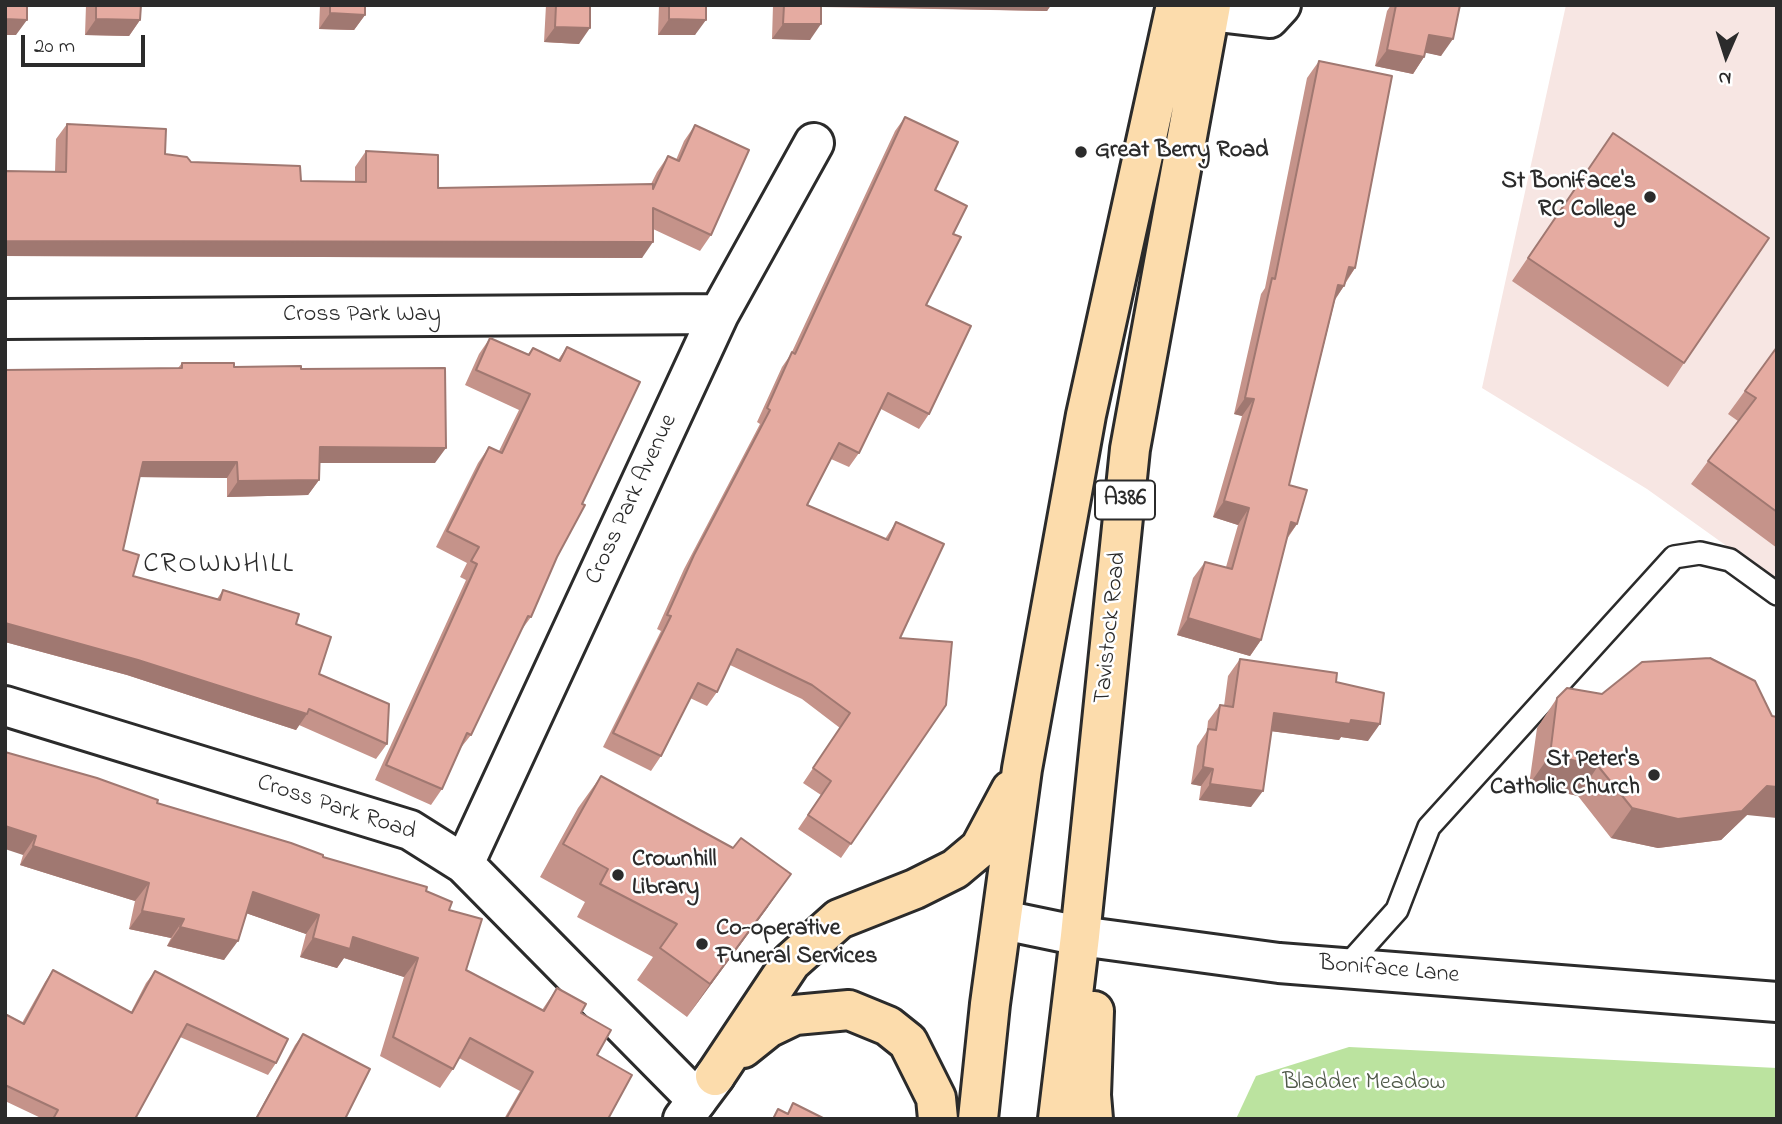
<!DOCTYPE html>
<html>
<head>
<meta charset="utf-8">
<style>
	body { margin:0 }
	#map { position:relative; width:1782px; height:1124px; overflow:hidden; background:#fff; font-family:"Indie Flower",sans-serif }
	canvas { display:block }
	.frame { position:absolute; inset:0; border:7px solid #2b2b2b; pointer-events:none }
	.north { position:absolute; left:1691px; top:21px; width:70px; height:70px; -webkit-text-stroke:5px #fff; paint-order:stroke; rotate:183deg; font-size:19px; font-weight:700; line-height:28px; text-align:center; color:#2b2b2b }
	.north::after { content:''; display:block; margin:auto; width:24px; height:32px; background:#2b2b2b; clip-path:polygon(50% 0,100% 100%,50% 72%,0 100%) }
	.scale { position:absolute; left:21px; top:35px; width:124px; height:32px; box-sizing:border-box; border:4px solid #2b2b2b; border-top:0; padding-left:9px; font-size:21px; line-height:24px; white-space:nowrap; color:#2b2b2b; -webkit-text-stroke:5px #fff; paint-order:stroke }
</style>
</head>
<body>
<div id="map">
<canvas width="1782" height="1124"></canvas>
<div class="frame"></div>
<div class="north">N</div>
<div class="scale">20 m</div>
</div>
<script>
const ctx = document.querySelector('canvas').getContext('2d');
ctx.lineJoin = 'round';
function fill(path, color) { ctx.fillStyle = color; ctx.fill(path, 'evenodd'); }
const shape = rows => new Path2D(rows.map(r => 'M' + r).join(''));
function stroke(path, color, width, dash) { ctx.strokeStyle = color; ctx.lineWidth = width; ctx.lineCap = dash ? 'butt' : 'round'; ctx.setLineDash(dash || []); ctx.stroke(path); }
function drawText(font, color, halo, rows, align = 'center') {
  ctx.font = font + ' "Indie Flower",sans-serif'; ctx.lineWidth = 5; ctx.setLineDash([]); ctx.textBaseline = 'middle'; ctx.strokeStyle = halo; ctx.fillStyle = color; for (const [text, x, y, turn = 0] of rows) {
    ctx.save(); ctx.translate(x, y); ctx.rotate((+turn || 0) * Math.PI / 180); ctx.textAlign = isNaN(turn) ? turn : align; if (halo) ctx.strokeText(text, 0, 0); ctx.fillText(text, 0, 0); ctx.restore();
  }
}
const built = shape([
	[1566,5,1777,5,1777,582,1647,489,1482,388]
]);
const green = shape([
	[1349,1047,1777,1068,1777,1119,1236,1119,1256,1076]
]);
const service = shape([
	[1345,968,1397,910,1429,827,1674,557,1700,553,1730,560,1777,594]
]);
const minor = shape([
	[1209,11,1269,18,1281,5],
	[5,319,719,314],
	[5,706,410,830,464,864,697,1100],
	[464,864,719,314,814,143],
	[1003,920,1080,936,1279,963,1777,1002]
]);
const secondary = shape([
	[683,1119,715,1076]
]);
const trunk = shape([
	[743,1048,768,1028,795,1015,849,1010,888,1026,908,1042,936,1098,938,1119],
	[715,1076,791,962,839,919,915,889,955,869,980,848,1011,790],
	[978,1119,990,1004,1022,769,1086,415,1176,5],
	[1058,1119,1080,936,1130,449,1211,5],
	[1093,1119,1091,1095,1094,1011]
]);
const wall = shape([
	[86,5,141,5,140,20,129,36,85,35],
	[320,5,365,5,365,15,354,30,319,29],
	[546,5,590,5,579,44,544,42],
	[659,5,706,5,695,35,658,35],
	[773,5,1051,5,1047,11,821,7,810,40,772,39],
	[1391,5,1460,5,1441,56,1425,52,1424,57,1413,74,1375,66,1387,11],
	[1319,61,1355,268,1335,300,1289,485,1297,524,1287,539,1261,640,1250,656,1177,635,1193,578,1205,562,1226,567,1238,525,1213,517,1242,416,1234,414,1261,294,1265,288,1307,78],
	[905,117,953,234,926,305,929,414,919,429,881,409,859,453,849,467,831,459,807,505,885,539,896,522,900,638,946,705,841,858,798,829,821,795,803,783,840,728,802,699,730,665,717,692,707,706,690,698,661,756,651,771,603,747,661,631,657,629,684,569,760,424,757,422,782,367,791,354,895,131],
	[67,124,191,162,301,181,355,182,355,167,366,151,438,188,651,184,657,172,668,156,676,160,684,141,695,125,711,235,700,251,653,229,642,258,5,256,5,171,55,172,56,139],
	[1613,133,1684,363,1668,387,1512,281],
	[490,338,528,354,533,348,558,360,567,347,557,557,531,617,520,632,471,735,459,750,442,789,431,805,375,780,466,580,460,577,467,563,436,547,478,463,489,447,499,451,519,410,465,385,479,354],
	[1777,347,1777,548,1691,484,1738,421,1728,414],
	[182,363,234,367,301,369,435,463,320,463,319,480,308,495,227,497,227,478,139,477,123,550,133,576,217,599,223,590,296,624,319,674,387,744,376,759,299,725,296,730,127,675,5,642,5,370,178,368],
	[1240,659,1336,682,1368,741,1341,737,1339,740,1271,731,1251,807,1199,800,1201,786,1191,784,1197,746,1207,731,1208,721,1220,705,1224,706,1228,676],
	[1602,694,1747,815,1721,840,1658,848,1611,838,1578,796,1529,785,1537,728,1557,698],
	[5,752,157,803,426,891,449,910,466,970,542,1010,557,988,581,1013,597,1055,608,1119,504,1119,520,1091,459,1058,453,1069,440,1088,380,1056,404,977,344,958,337,968,300,957,306,934,246,913,224,960,167,946,171,938,129,929,135,901,20,865,23,855],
	[601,776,768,907,687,1017,637,980,653,957,577,917,585,902,540,877,578,808],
	[53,970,131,1012,146,983,155,971,276,1063,268,1075,180,1037,135,1119,43,1119,5,1101,5,1014,22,1023,45,982],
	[303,1034,345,1119,255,1119,295,1045]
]);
const shadedWall = shape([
	[385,5,467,5,465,7],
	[812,5,1051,5,1047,11,811,6],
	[330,13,365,15,354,30,319,29],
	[5,19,27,20,16,35,5,35],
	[96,19,140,20,129,36,85,35],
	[669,19,706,20,695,35,658,35],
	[783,24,821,24,810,40,772,39],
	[555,27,590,28,579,44,544,42],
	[1429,35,1453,39,1441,56,1417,51],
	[1387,50,1424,57,1413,74,1375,66],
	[5,241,653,242,642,258,5,256],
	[1349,267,1355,268,1344,284],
	[1338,285,1344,286,1333,302],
	[1245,398,1254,399,1242,416,1234,414],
	[320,447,446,448,435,463,309,463],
	[143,462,237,462,227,478,132,477],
	[319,480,308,495,227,497,238,481],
	[1224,501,1249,508,1238,525,1213,517],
	[1291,522,1297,524,1285,540],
	[1188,618,1261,640,1250,656,1177,635],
	[5,623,138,660,307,714,296,730,127,675,5,642],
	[1274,713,1351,720,1380,724,1368,741,1341,737,1339,740,1262,730],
	[1550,755,1598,766,1578,796,1529,785],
	[1203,767,1213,769,1201,786,1191,784],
	[1210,784,1263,791,1251,807,1199,800],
	[1767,786,1777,787,1777,818,1747,815,1721,840,1658,848,1611,838,1632,808],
	[5,826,36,836,23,855,5,849],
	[33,846,149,883,135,901,20,865],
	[791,874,768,907,687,1017,710,984],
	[253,892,319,915,306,934,240,911],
	[142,911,184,919,171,938,129,929],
	[180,927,238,941,224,960,167,946],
	[353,937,418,958,404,977,344,958,337,968,300,957,313,938]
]);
const building = shape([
	[5,5,27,5,27,20,5,19,5,5],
	[96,5,141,5,140,20,96,19,96,5],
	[330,5,365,5,365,15,330,13,330,5],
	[556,5,590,5,590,28,555,27,556,5],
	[669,5,706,5,706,20,669,19,669,5],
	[784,5,821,5,821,24,783,24,784,5],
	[1396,5,1460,5,1453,39,1429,35,1424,57,1387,50,1396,5],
	[1319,61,1392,76,1355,268,1349,267,1344,286,1338,285,1289,485,1307,490,1297,524,1291,522,1261,640,1188,618,1205,562,1232,569,1249,508,1224,501,1254,399,1245,398,1272,278,1275,279,1319,61],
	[905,117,958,142,935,190,967,206,953,234,961,237,926,305,971,326,929,414,888,393,859,453,839,443,807,505,888,540,896,522,944,544,900,638,952,642,946,705,851,844,808,815,831,781,813,768,850,713,812,685,737,649,717,692,698,683,661,756,613,733,671,616,667,615,694,555,770,410,767,408,792,352,795,354,905,117],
	[67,124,166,129,165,154,187,157,191,162,300,166,301,181,366,182,366,151,438,155,438,188,653,184,653,189,668,156,679,161,695,125,749,150,711,235,653,208,653,242,5,241,5,171,66,172,67,124],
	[1613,133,1769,238,1684,363,1528,258,1613,133],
	[490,338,529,355,533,348,560,361,567,347,640,382,582,504,585,505,557,557,531,617,528,616,471,735,467,733,442,789,386,765,477,564,471,561,479,547,447,531,489,447,502,453,530,394,476,370,490,338],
	[1777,347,1777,512,1708,461,1756,398,1745,391,1777,347],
	[182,363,234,363,234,367,301,366,301,369,445,368,446,448,320,447,319,480,238,481,237,462,143,462,123,550,139,555,133,576,220,600,223,590,299,614,296,624,331,637,319,674,389,704,387,744,309,709,307,714,138,660,5,623,5,370,182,368,182,363],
	[1710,658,1755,681,1772,716,1777,717,1777,787,1767,786,1742,811,1678,819,1632,808,1598,766,1550,755,1557,698,1567,688,1602,694,1642,662,1710,658],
	[1240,659,1337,673,1336,682,1384,693,1380,724,1351,720,1350,724,1274,713,1263,791,1210,784,1213,769,1203,767,1208,729,1216,730,1220,705,1233,707,1240,659],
	[5,752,97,778,158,800,157,803,291,843,323,855,323,857,427,887,426,891,452,902,449,910,482,919,466,970,544,1011,557,988,586,1004,581,1013,611,1030,597,1055,632,1075,608,1119,506,1119,533,1072,470,1038,453,1069,393,1037,418,958,353,937,350,949,313,938,319,915,253,892,238,941,180,927,184,919,142,911,149,883,33,846,36,836,5,826,5,752],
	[601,776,733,848,741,838,791,874,710,984,660,948,677,924,600,884,608,869,563,844,601,776],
	[53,970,132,1013,155,971,288,1039,276,1063,187,1024,135,1119,53,1119,58,1110,5,1085,5,1014,24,1024,53,970],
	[303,1034,370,1069,345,1119,256,1119,303,1034],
	[793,1103,825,1119,773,1119,778,1109,788,1114,793,1103]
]);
const markers = [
	[1081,152,7,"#2b2b2b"],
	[1650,197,7,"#2b2b2b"],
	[1654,775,7,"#2b2b2b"],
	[618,875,7,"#2b2b2b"],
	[702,944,7,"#2b2b2b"]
];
const shields = [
	[1125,500,60]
];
const shieldNames = [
	["A386",1125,500]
];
const poiNames = [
	["Great Berry Road",1095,152],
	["St Boniface's",1636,183,"right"],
	["RC College",1636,211,"right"],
	["St Peter's",1640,761,"right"],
	["Catholic Church",1640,789,"right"],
	["Crownhill",632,861],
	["Library",632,889],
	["Co-operative",716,930],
	["Funeral Services",716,958]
];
const streetNames = [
	["Cross Park Way",362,316],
	["Cross Park Avenue",633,500,-65],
	["Tavistock Road",1112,628,-84],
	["Cross Park Road",336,809,18],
	["Boniface Lane",1389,971,5]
];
const parkNames = [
	["Bladder Meadow",1364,1084]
];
const quarterNames = [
	["CROWNHILL",219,566]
];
fill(built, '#f7e6e3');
fill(green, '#bbe39f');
stroke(service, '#2b2b2b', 26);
stroke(minor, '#2b2b2b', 44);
stroke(secondary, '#2b2b2b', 44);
stroke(trunk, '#2b2b2b', 44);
stroke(service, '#fff', 21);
stroke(minor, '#fff', 38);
stroke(secondary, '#fff', 38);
stroke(trunk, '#fcdcac', 38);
fill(wall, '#c5938a');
fill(shadedWall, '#a07871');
fill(building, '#e5aba1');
stroke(building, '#a07871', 2);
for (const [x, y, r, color] of markers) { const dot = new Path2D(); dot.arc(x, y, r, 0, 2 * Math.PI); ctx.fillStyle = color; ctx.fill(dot); stroke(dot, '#fff', 2.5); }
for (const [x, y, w] of shields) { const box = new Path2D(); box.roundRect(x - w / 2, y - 19.5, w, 39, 5); ctx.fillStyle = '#fff'; ctx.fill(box); stroke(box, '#2b2b2b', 2); }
drawText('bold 23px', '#2b2b2b', null, shieldNames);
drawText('bold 24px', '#2b2b2b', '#fff', poiNames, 'left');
drawText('24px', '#2b2b2b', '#fff', streetNames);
drawText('24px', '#4f5948', '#fff', parkNames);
ctx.letterSpacing = '2px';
drawText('28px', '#2b2b2b', '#fff', quarterNames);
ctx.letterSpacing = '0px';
</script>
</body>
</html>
